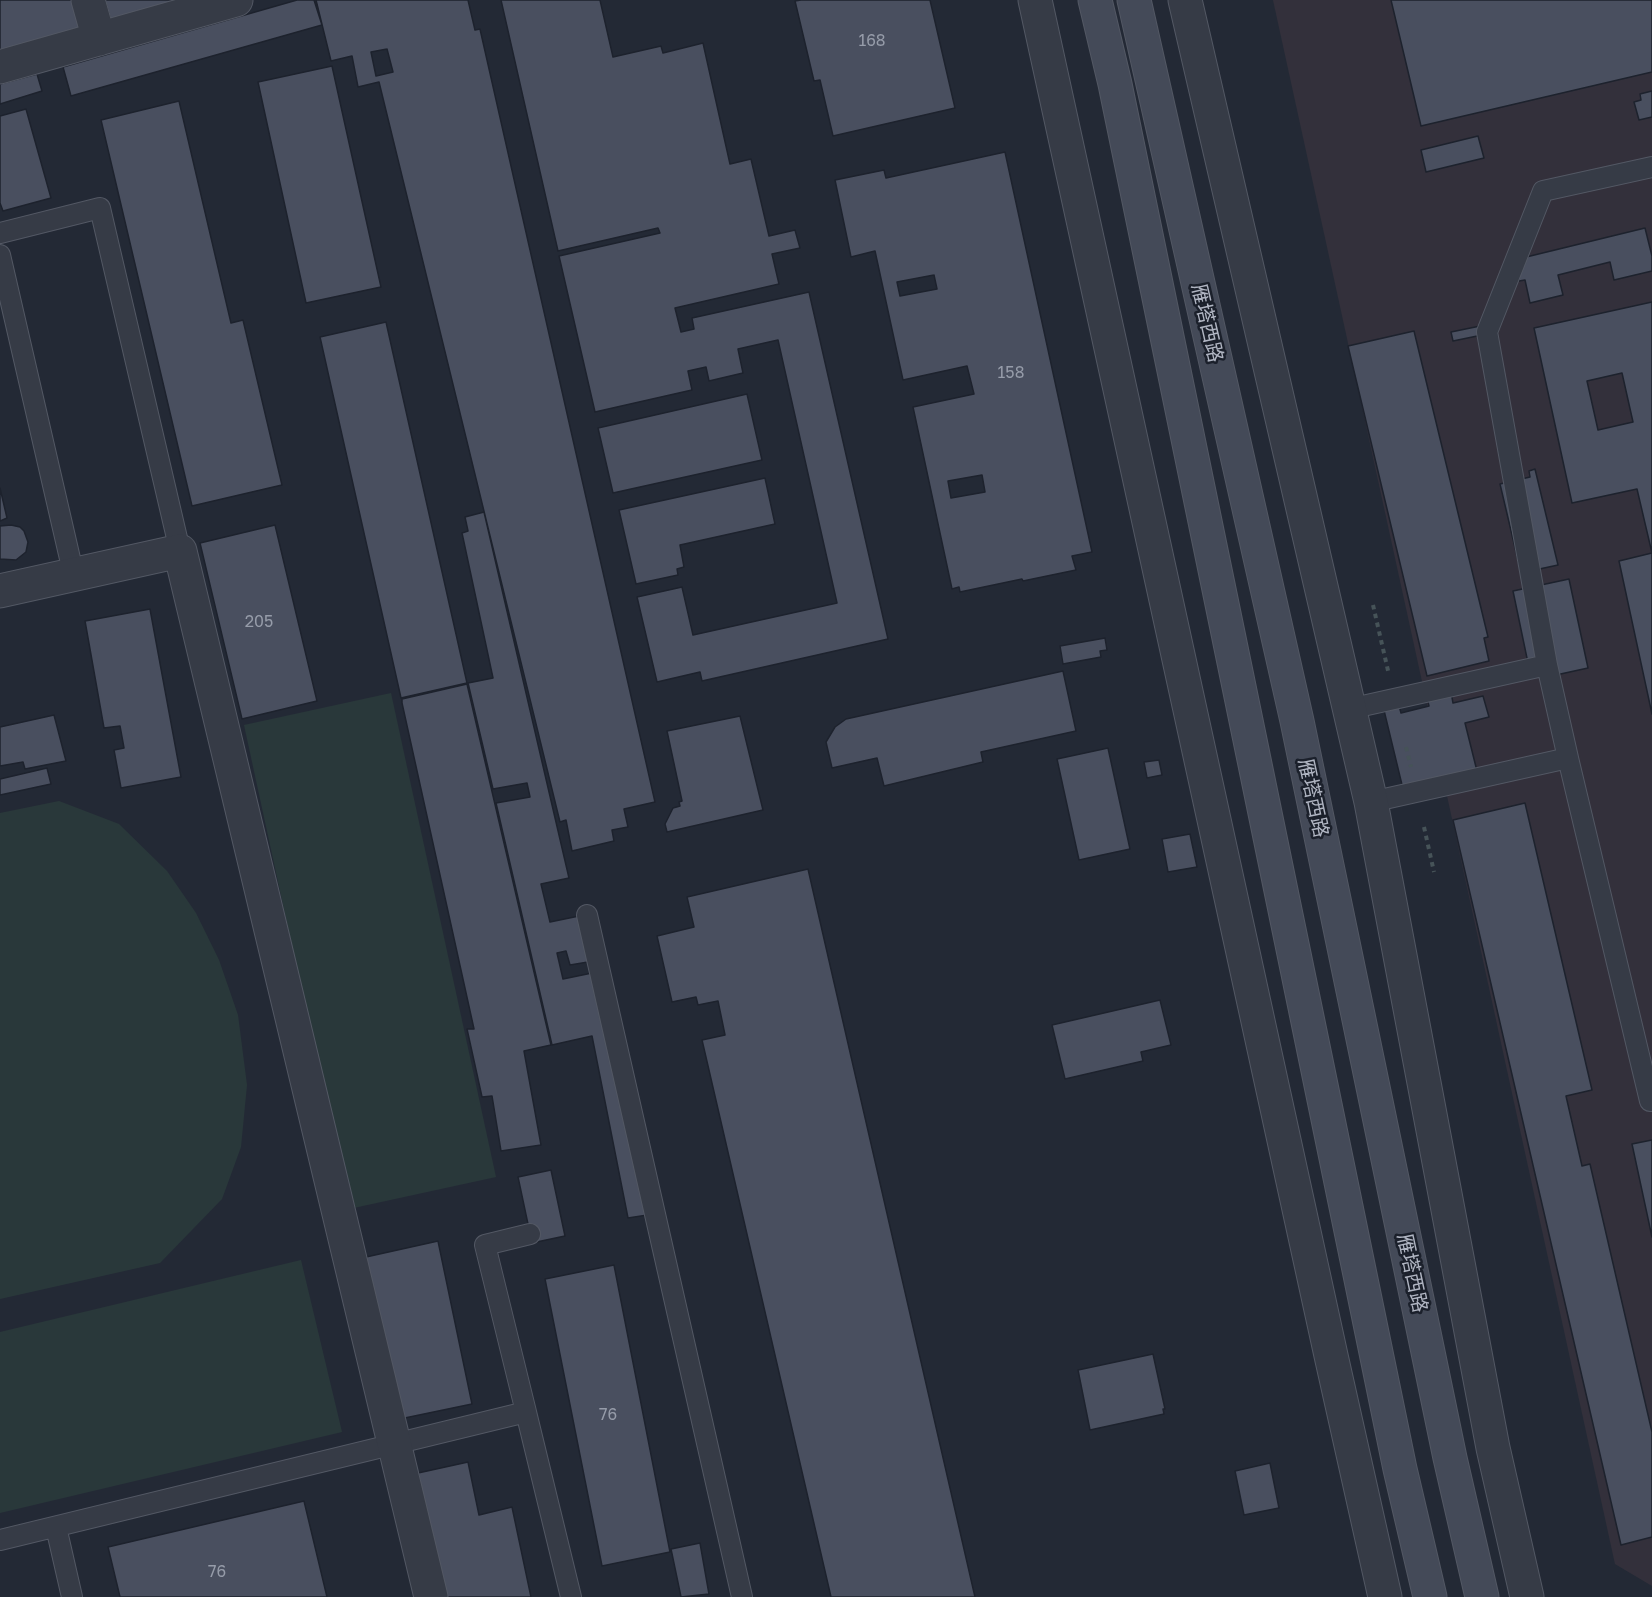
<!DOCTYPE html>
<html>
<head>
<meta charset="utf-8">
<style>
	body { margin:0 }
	canvas { display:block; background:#232935 }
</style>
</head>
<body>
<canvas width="1652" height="1597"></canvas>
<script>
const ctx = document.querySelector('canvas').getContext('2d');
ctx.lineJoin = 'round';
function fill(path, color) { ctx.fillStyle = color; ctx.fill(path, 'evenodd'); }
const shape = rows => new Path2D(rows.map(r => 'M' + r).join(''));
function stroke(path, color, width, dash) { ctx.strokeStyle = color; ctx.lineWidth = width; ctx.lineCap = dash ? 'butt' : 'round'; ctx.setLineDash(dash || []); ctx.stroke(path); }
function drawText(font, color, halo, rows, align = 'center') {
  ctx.font = font + ' "Golos Text","Noto Sans SC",sans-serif'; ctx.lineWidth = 5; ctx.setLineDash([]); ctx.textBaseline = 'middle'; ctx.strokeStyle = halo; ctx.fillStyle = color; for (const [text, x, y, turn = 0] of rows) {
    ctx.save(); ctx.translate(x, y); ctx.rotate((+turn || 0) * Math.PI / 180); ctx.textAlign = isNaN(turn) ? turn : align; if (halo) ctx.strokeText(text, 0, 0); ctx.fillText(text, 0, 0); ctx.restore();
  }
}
const medical = shape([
	[1273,0,1652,0,1652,1586,1615,1564]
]);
const green = shape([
	[391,693,496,1177,349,1209,244,725],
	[59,801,119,824,167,871,196,913,219,960,238,1015,247,1085,241,1147,222,1199,160,1263,0,1299,0,813],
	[301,1260,342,1432,0,1513,0,1332]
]);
const building = shape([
	[0,0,78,0,87,30,0,56,0,0],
	[105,0,187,0,111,21,105,0],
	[297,0,314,0,322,25,71,96,63,67,297,0],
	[316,0,468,0,475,30,480,29,655,802,624,809,628,827,612,830,614,841,572,851,566,820,560,822,379,82,358,87,352,56,331,61,316,0],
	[387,49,393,72,376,76,371,52,387,49],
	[501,0,600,0,613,57,661,46,663,53,703,43,730,164,751,159,769,236,795,230,800,248,772,254,779,284,675,308,681,332,694,329,692,318,809,292,888,639,702,681,700,672,657,682,637,597,682,587,693,635,837,603,778,340,738,349,743,373,709,381,706,367,688,371,692,390,595,412,559,256,660,233,658,228,558,251,501,0],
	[801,0,930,0,955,108,833,136,820,80,814,81,795,1,801,0],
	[1391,0,1652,0,1652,72,1421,126,1391,0],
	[332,66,381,287,306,303,258,82,332,66],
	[37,74,42,91,0,104,0,84,37,74],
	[1652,91,1652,117,1639,120,1634,102,1641,100,1640,94,1652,91],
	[179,101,231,323,243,320,282,485,192,506,101,120,179,101],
	[26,109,51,198,3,211,0,203,0,116,26,109],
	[1478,136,1484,158,1426,172,1421,150,1478,136],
	[1005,152,1092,552,1072,556,1076,570,1023,581,1022,579,960,592,959,587,952,589,913,407,974,394,967,366,903,380,875,251,851,257,835,180,884,170,886,178,1005,152],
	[934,275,937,289,900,296,897,282,934,275],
	[982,475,985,492,951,498,948,481,982,475],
	[1645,228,1652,256,1652,271,1614,280,1610,262,1558,275,1563,295,1530,303,1525,280,1519,281,1514,260,1645,228],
	[1652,302,1652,714,1619,561,1652,553,1637,489,1572,503,1534,328,1652,302],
	[1622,373,1633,422,1598,430,1587,381,1622,373],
	[386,322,467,683,401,698,320,337,386,322],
	[1485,325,1487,334,1453,341,1451,332,1485,325],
	[1414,331,1488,637,1484,638,1489,661,1427,676,1348,346,1414,331],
	[747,394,762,460,613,493,598,428,747,394],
	[1535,469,1558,565,1521,573,1500,484,1530,477,1529,471,1535,469],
	[765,478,775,524,680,545,684,567,677,569,678,575,636,584,619,510,765,478],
	[0,488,7,518,0,521,0,488],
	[484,512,569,878,541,884,550,922,579,916,588,962,570,965,566,951,557,953,563,979,592,973,654,1214,628,1218,592,1036,552,1045,496,803,530,797,527,783,493,789,468,683,493,678,462,533,468,531,465,517,484,512],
	[11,525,20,527,24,531,28,542,26,552,16,560,0,559,0,526,11,525],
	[275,525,317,701,242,719,200,543,275,525],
	[1569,579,1588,668,1556,675,1528,663,1513,591,1569,579],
	[150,609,181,777,121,788,114,750,124,748,120,726,104,728,85,621,150,609],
	[1105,638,1107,650,1100,651,1101,657,1063,664,1060,646,1105,638],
	[1063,671,1076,731,981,752,983,762,884,786,877,758,832,768,826,742,835,727,846,719,1063,671],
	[467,684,551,1045,524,1051,541,1145,501,1151,492,1096,482,1097,467,1029,474,1029,402,703,402,699,467,684],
	[1451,692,1453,703,1483,696,1489,717,1465,723,1477,771,1403,789,1382,702,1397,698,1401,713,1429,706,1427,698,1451,692],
	[54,715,66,761,25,769,23,762,0,766,0,727,54,715],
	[740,716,763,810,667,832,665,824,673,808,680,806,679,802,682,801,667,731,740,716],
	[1108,748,1130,849,1079,860,1057,759,1108,748],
	[1159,760,1162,775,1147,778,1144,762,1159,760],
	[47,768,51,784,0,795,0,779,47,768],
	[1525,803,1592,1090,1566,1096,1582,1166,1590,1164,1652,1432,1652,1537,1621,1545,1453,820,1525,803],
	[1190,834,1197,867,1168,872,1162,839,1190,834],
	[808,869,975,1597,831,1597,702,1040,725,1035,718,1001,698,1005,696,997,672,1002,657,936,694,927,687,897,808,869],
	[1160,1000,1171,1045,1141,1052,1143,1061,1065,1079,1052,1025,1160,1000],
	[1652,1140,1652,1237,1632,1144,1652,1140],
	[551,1170,565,1236,532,1243,518,1177,551,1170],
	[438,1241,472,1404,400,1419,366,1257,438,1241],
	[614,1265,670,1552,602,1566,545,1279,614,1265],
	[1153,1354,1165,1409,1163,1409,1164,1414,1090,1430,1078,1370,1153,1354],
	[468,1462,479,1515,512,1507,531,1597,445,1597,418,1473,468,1462],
	[1270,1463,1279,1508,1244,1515,1235,1471,1270,1463],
	[304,1501,327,1597,120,1597,108,1547,304,1501],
	[700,1543,709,1594,681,1597,671,1549,700,1543]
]);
const path = shape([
	[1373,605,1389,675],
	[1406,747,1411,767],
	[1424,827,1434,872]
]);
const service = shape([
	[0,233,100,208,180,551],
	[0,255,74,576],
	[1547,665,1568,758],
	[1349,709,1547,665,1487,332,1543,191,1652,167],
	[1371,802,1568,758,1650,1101,1652,1101],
	[587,915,742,1597],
	[526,1412,485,1245,530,1234],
	[56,1527,72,1597],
	[0,1540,526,1412,571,1597]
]);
const minor = shape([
	[88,0,99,39],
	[1035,0,1332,1360,1385,1597],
	[1185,0,1371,802,1493,1448,1527,1597],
	[0,67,236,0],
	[0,591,180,551,431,1597]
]);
const secondary = shape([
	[1095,0,1115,84,1400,1469,1430,1597],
	[1134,0,1297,721,1450,1458,1482,1597]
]);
const numberNames = [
	["168",872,41],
	["158",1011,373],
	["205",259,622],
	["76",608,1415],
	["76",217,1572]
];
const streetNames = [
	["雁塔西路",1207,323,77],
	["雁塔西路",1313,798,78],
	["雁塔西路",1412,1273,78]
];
fill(medical, '#33303b');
fill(green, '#29383a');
fill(building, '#494f5f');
stroke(building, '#1d222d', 1.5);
stroke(service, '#535864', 22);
stroke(minor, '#535864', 35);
stroke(secondary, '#535864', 35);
stroke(path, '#465358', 4, [4.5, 4.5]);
stroke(service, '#363b46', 20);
stroke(minor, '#363b46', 33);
stroke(secondary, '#444a58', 33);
drawText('16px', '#969ca9', null, numberNames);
drawText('20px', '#b0b5c2', '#1b202b', streetNames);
</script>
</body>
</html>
